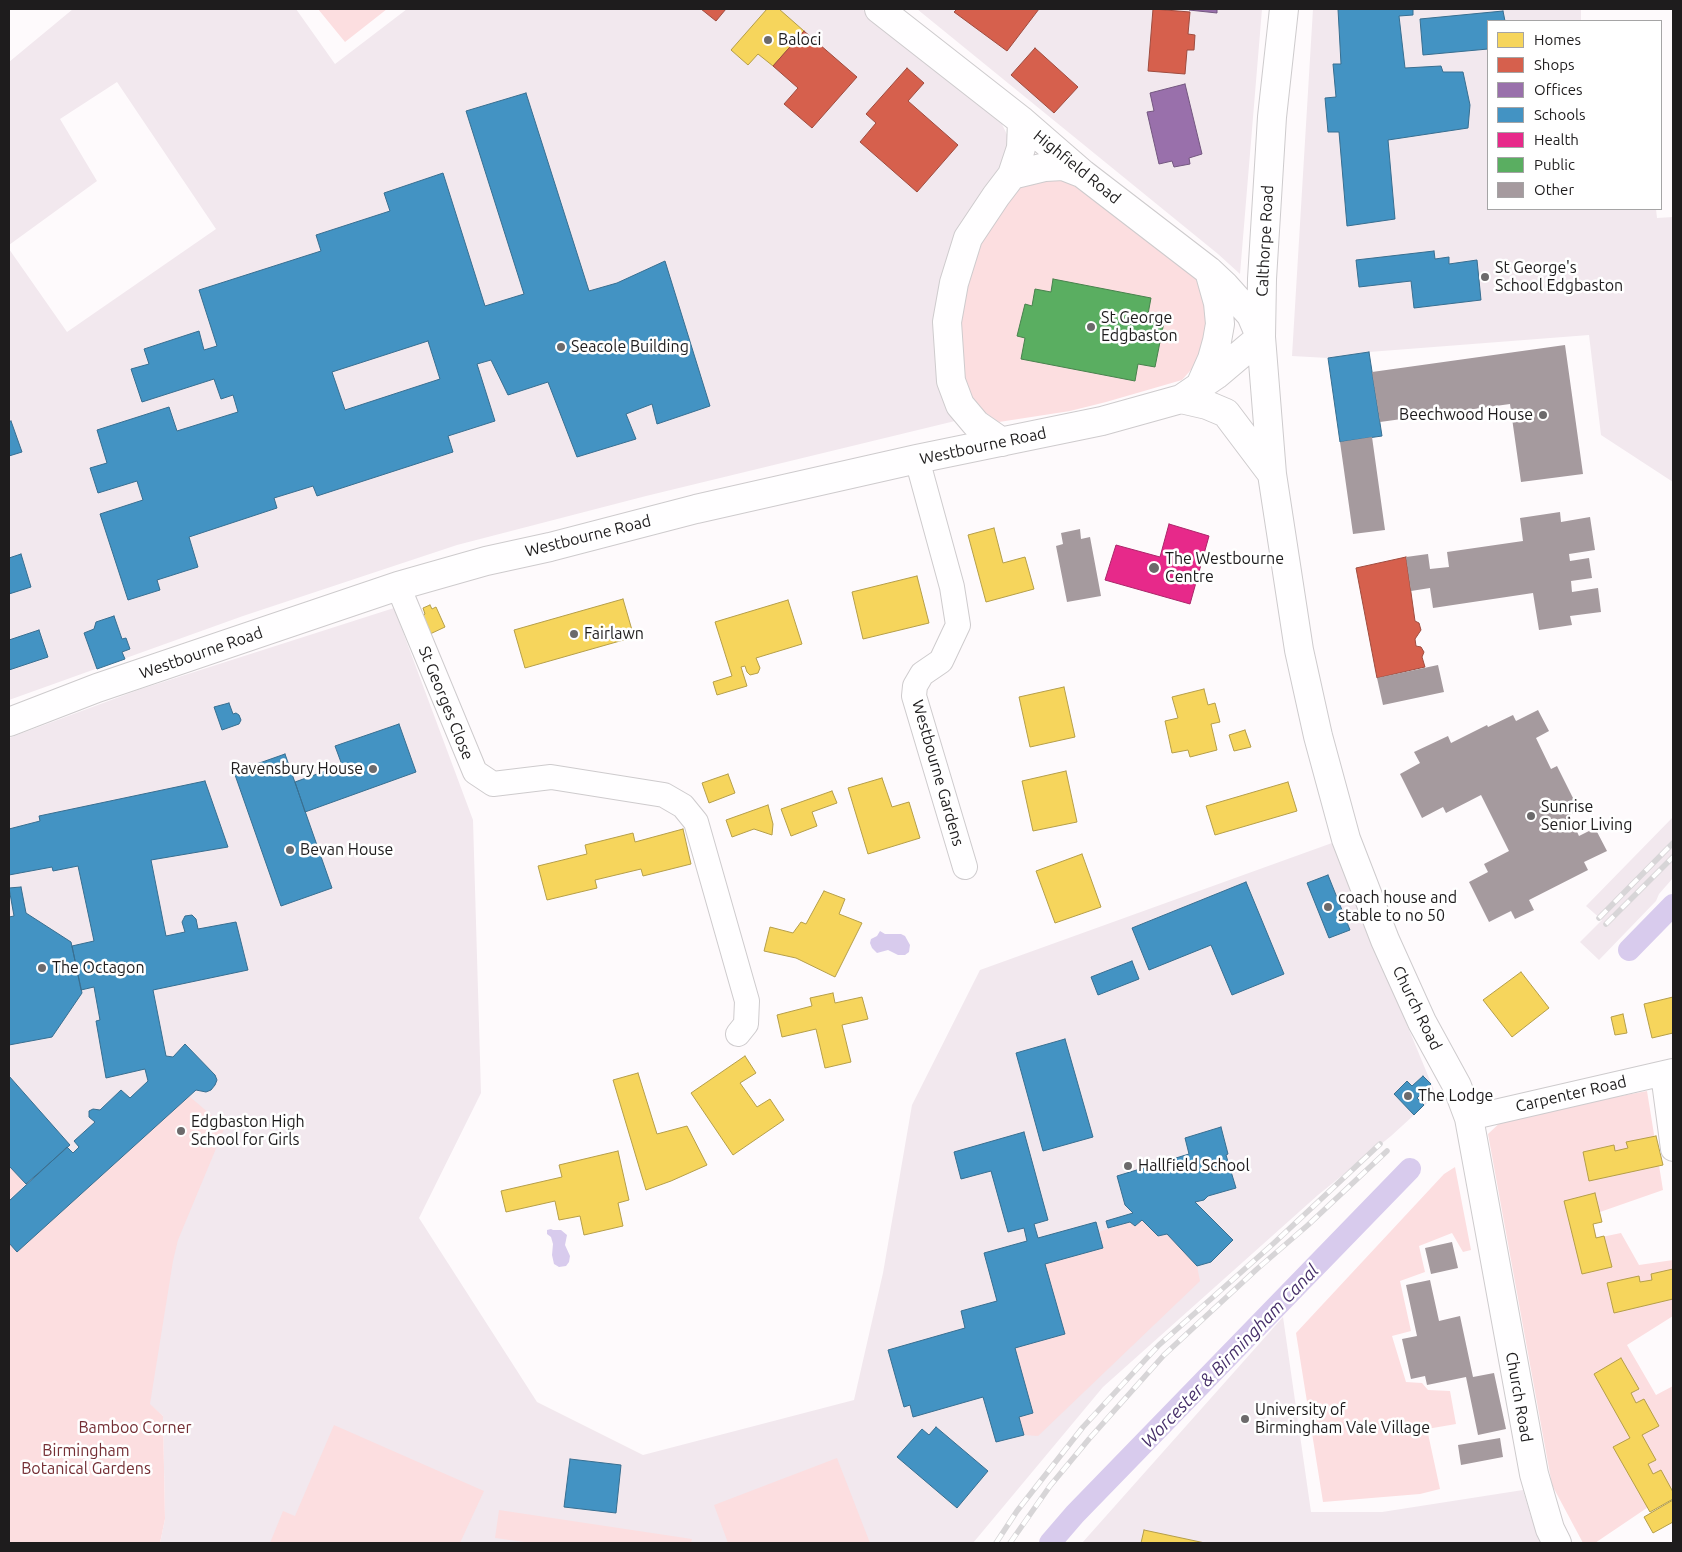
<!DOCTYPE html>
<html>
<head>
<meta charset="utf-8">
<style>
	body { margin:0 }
	#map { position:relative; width:1682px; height:1552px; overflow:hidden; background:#fefafc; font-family:Ubuntu,sans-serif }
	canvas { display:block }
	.frame { position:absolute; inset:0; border:10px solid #1e1c1d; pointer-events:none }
	.legend { position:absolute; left:1487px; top:20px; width:175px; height:190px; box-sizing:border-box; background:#fff; border:1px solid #a5a4a5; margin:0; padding:6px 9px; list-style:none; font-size:15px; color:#1e1c1d }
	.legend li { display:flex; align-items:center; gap:10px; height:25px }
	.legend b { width:25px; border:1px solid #a5a4a5 }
</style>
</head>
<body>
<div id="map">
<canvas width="1682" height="1552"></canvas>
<div class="frame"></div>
<ul class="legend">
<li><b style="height:14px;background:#f6d55c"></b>Homes</li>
<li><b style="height:14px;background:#d6604d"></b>Shops</li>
<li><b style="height:14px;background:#9970ab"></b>Offices</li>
<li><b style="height:14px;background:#4393c3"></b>Schools</li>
<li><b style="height:14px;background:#e7298a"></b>Health</li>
<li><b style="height:14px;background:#5aae61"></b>Public</li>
<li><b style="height:14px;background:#a59a9e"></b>Other</li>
</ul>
</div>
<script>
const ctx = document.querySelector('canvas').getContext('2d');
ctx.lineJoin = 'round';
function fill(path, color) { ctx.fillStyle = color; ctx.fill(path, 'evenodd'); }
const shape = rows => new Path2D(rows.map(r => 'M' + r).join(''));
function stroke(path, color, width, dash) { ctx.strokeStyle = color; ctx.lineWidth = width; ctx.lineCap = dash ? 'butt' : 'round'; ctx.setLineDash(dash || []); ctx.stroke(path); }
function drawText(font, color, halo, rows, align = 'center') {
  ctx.font = font + ' Ubuntu,sans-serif'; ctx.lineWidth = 5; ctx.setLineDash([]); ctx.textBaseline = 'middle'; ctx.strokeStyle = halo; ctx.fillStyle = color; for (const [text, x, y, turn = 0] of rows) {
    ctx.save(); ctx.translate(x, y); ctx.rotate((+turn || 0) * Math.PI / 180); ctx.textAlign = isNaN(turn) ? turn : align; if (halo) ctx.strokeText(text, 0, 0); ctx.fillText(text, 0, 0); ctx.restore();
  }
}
const built = shape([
	[73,9,296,9,335,64,407,9,862,9,1002,124,1015,152,958,242,939,384,955,421,646,496,457,545,243,616,9,700,9,249,67,332,216,229,117,82,60,119,97,181,9,245,9,62],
	[917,9,1262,9,1240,274,1218,254],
	[1313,9,1581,9,1581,21,1488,21,1488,209,1656,209,1657,218,1673,217,1673,482,1601,435,1589,335,1369,352,1328,358,1292,356],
	[394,608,473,820,481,1093,419,1218,537,1402,643,1455,854,1400,883,1273,912,1105,980,970,1332,843,1436,1095,1391,1136,1318,1195,1103,1387,973,1543,160,1543,165,1519,163,1416,98,1361,9,1243,9,1200,26,1184,9,1166,9,738,138,690],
	[1673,817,1673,878,1659,894,1656,901,1599,960,1580,942,1602,920,1586,906],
	[1283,1317,1311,1512,1382,1512,1523,1490,1532,1520,1546,1543,1082,1543]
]);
const green = shape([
	[318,9,387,9,345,42],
	[1063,173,1195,277,1208,297,1207,332,1198,362,1182,380,1106,402,1070,411,999,422,983,411,969,394,960,362,960,332,967,288,982,242,1023,179],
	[1647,1091,1663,1190,1600,1212,1593,1224,1597,1238,1621,1233,1639,1265,1673,1260,1673,1316,1627,1345,1656,1395,1673,1386,1673,1492,1672,1491,1595,1543,1583,1543,1552,1485,1488,1134,1505,1118],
	[189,1096,225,1127,178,1240,173,1261,150,1404,163,1416,165,1519,160,1543,9,1543,9,1243,17,1252],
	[9,1166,26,1184,9,1200],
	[1455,1167,1471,1250,1463,1252,1452,1233,1419,1246,1425,1272,1400,1281,1411,1331,1392,1336,1406,1382,1422,1383,1428,1390,1450,1391,1456,1424,1427,1429,1440,1489,1420,1494,1323,1502,1296,1333,1444,1174],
	[1142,1220,1158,1236,1167,1234,1187,1254,1188,1257,1197,1266,1200,1281,1038,1436,1024,1435,1019,1417,1033,1413,1015,1348,1065,1334,1045,1264,1098,1232,1130,1222,1135,1226],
	[334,1425,484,1491,460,1543,270,1543,283,1511,295,1516],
	[837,1458,870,1543,728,1543,714,1505],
	[499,1510,692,1539,691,1543,532,1543,495,1538]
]);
const water = shape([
	[880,931,885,934,901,934,905,936,910,945,909,952,905,955,898,955,888,950,877,953,872,948,870,943,871,939,877,936],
	[551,1229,553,1230,561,1230,567,1235,565,1245,570,1256,569,1262,566,1266,559,1267,554,1264,552,1255,553,1244,551,1237,547,1234,547,1230]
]);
const homes = shape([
	[767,9,779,9,804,31,773,66,758,54,748,65,731,50,767,9],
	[994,528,1003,563,1025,557,1034,589,986,602,968,535,994,528],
	[917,576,929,623,863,639,852,592,917,576],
	[623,599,634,637,525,668,514,630,623,599],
	[788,600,802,644,756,658,760,668,758,673,750,675,747,672,745,666,741,667,747,686,717,695,713,682,732,676,715,622,788,600],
	[430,605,432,609,436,607,445,627,430,634,422,616,425,614,423,608,430,605],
	[1064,687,1075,737,1030,747,1019,697,1064,687],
	[1204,689,1208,705,1215,703,1220,722,1211,724,1217,750,1190,757,1188,750,1172,753,1165,721,1178,718,1172,697,1204,689],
	[1245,730,1251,747,1234,751,1229,735,1245,730],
	[1066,771,1077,822,1033,831,1022,781,1066,771],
	[728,774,735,793,709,803,702,783,728,774],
	[882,778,892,807,909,802,920,838,868,854,848,788,882,778],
	[1288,782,1297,811,1215,835,1206,806,1288,782],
	[832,791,837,803,812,812,817,826,791,836,781,809,832,791],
	[768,805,773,824,772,835,754,829,732,837,726,820,768,805],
	[683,829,691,864,643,876,641,869,595,880,597,888,547,900,538,866,587,854,585,845,633,833,635,842,683,829],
	[1082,854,1101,907,1055,923,1036,871,1082,854],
	[824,891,845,899,839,914,862,923,835,977,796,958,764,951,770,927,793,933,801,922,806,924,824,891],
	[1521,972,1549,1008,1512,1037,1483,1000,1521,972],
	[833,993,835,1003,862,997,868,1019,842,1025,851,1062,825,1068,816,1029,782,1037,777,1015,812,1006,810,998,833,993],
	[1673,997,1673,1033,1652,1038,1644,1004,1673,997],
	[1623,1014,1627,1033,1615,1035,1611,1017,1623,1014],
	[745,1056,756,1073,740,1083,757,1107,770,1099,784,1120,733,1155,691,1093,745,1056],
	[638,1073,657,1134,687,1126,707,1165,671,1181,646,1190,613,1080,638,1073],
	[1656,1136,1663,1165,1589,1181,1583,1152,1614,1145,1615,1151,1628,1148,1626,1142,1656,1136],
	[618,1151,629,1200,618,1203,623,1226,584,1235,580,1216,559,1220,555,1201,506,1212,501,1191,562,1177,559,1165,618,1151],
	[1595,1193,1602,1222,1593,1224,1596,1238,1604,1236,1612,1267,1582,1274,1564,1201,1595,1193],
	[1673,1269,1673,1299,1614,1313,1607,1283,1639,1276,1640,1282,1652,1280,1651,1274,1673,1269],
	[1621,1358,1639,1389,1631,1393,1636,1403,1644,1399,1659,1426,1642,1435,1656,1460,1648,1464,1653,1474,1661,1470,1673,1492,1673,1499,1650,1512,1613,1447,1630,1438,1594,1374,1621,1358],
	[1673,1500,1673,1522,1653,1533,1644,1517,1673,1500],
	[1144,1530,1205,1543,1141,1543,1144,1530]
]);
const shops = shape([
	[701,9,726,9,716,21,701,9],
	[957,9,1039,9,1007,51,954,12,957,9],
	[1153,9,1190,12,1188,34,1195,35,1194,50,1187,50,1185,74,1148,71,1153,9],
	[804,31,857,77,812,128,784,104,798,88,773,66,804,31],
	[1035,48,1078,87,1054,113,1011,75,1035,48],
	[907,68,924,83,908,101,958,145,917,192,860,142,876,123,866,114,907,68],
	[1406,557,1415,621,1419,623,1421,630,1415,639,1416,646,1421,647,1424,652,1422,657,1425,667,1377,678,1356,568,1406,557]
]);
const offices = shape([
	[1189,9,1217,9,1217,13,1189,10,1189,9],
	[1185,84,1202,154,1189,158,1190,164,1174,167,1172,161,1159,164,1147,112,1154,111,1150,93,1185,84]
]);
const schools = shape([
	[1338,9,1413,9,1413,15,1399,16,1405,68,1441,66,1443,72,1463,72,1470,105,1468,128,1388,140,1395,219,1347,226,1339,132,1328,132,1325,98,1336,97,1333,64,1341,64,1338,9],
	[1503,11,1505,21,1488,21,1488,49,1423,55,1420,19,1503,11],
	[526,93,589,291,617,283,665,261,710,406,657,424,652,404,626,414,636,439,577,457,548,382,508,395,491,360,477,364,495,421,448,436,453,452,317,496,313,486,274,498,277,508,189,537,198,567,157,580,160,590,128,600,100,514,143,500,137,481,98,493,90,468,107,463,97,430,169,407,177,431,238,412,233,395,221,399,214,379,142,402,131,369,149,364,144,349,199,331,204,350,217,346,199,290,321,251,316,235,390,211,384,193,443,173,485,306,524,294,466,111,526,93],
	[428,341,440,379,345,410,332,372,428,341],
	[1434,251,1435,259,1449,257,1449,264,1477,260,1481,300,1414,308,1411,281,1359,287,1356,260,1434,251],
	[1369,352,1382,436,1340,442,1328,358,1369,352],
	[11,421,22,452,9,456,9,422,11,421],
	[21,554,31,587,9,594,9,558,21,554],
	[114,616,122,639,126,638,130,649,122,652,125,659,97,669,84,633,94,629,96,622,114,616],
	[39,630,48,657,9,670,9,640,39,630],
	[229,703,233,714,236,713,239,715,241,720,239,724,222,730,214,707,229,703],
	[399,724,416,772,305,812,295,782,342,765,335,746,399,724],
	[285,754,332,888,281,906,234,772,285,754],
	[205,781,228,847,151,860,166,936,185,932,182,922,185,916,192,915,196,919,198,929,236,922,248,970,153,990,166,1056,173,1057,185,1044,215,1075,217,1080,215,1085,211,1090,206,1092,196,1090,17,1252,9,1243,9,1201,67,1147,73,1153,79,1147,74,1141,95,1122,89,1117,89,1111,93,1109,100,1110,121,1090,130,1098,148,1081,145,1069,106,1078,96,1021,100,1020,94,987,81,990,72,946,94,941,78,866,53,871,52,867,9,875,9,829,40,821,39,816,205,781],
	[1328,875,1350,930,1329,938,1307,883,1328,875],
	[1246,882,1284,974,1232,995,1211,945,1149,970,1132,928,1246,882],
	[21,887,26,913,71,942,82,993,52,1037,9,1045,9,917,14,916,9,888,21,887],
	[1132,961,1139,979,1098,995,1091,977,1132,961],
	[1065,1039,1093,1137,1043,1151,1016,1053,1065,1039],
	[9,1076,70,1145,26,1184,9,1166,9,1076],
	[1423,1076,1431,1084,1417,1098,1424,1105,1414,1115,1394,1094,1407,1081,1412,1086,1423,1076],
	[1221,1127,1228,1154,1226,1155,1236,1188,1208,1196,1204,1200,1195,1202,1233,1240,1211,1262,1197,1266,1167,1234,1158,1236,1142,1220,1135,1226,1130,1222,1108,1228,1106,1221,1133,1213,1125,1205,1117,1176,1189,1154,1185,1138,1221,1127],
	[1024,1132,1048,1220,1034,1224,1038,1238,1096,1222,1103,1248,1045,1264,1065,1334,1015,1348,1033,1413,1019,1417,1024,1435,996,1442,983,1397,913,1417,910,1405,904,1407,888,1350,965,1328,961,1311,997,1301,984,1253,1027,1241,1024,1228,1008,1232,991,1171,961,1179,954,1152,1024,1132],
	[936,1427,988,1471,957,1508,897,1457,922,1429,929,1435,936,1427],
	[570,1459,621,1465,616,1513,564,1507,570,1459]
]);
const health = shape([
	[1169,524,1209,536,1190,604,1105,580,1116,545,1160,557,1169,524]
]);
const public = shape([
	[1053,279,1151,298,1148,314,1165,317,1155,367,1138,364,1135,381,1021,359,1025,338,1017,336,1025,304,1032,306,1035,289,1051,292,1053,279]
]);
const canal = shape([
	[1629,950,1673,905],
	[1050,1543,1075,1514,1410,1169]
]);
const building = shape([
	[1565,345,1583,474,1521,482,1510,404,1380,422,1372,372],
	[1372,437,1385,530,1353,534,1340,442],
	[1560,512,1561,522,1590,517,1595,550,1569,554,1570,561,1589,558,1592,578,1571,581,1572,592,1598,588,1601,612,1570,616,1572,625,1539,630,1533,593,1433,608,1430,588,1411,591,1406,557,1428,554,1430,569,1449,567,1447,552,1523,541,1520,518],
	[1080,529,1081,539,1090,537,1101,596,1067,602,1056,546,1063,544,1061,533],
	[1438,665,1444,692,1383,705,1377,678],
	[1538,710,1549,731,1536,738,1551,769,1557,766,1579,810,1569,815,1579,836,1595,828,1607,851,1584,862,1588,870,1529,900,1534,910,1515,919,1511,911,1489,922,1469,882,1488,872,1484,864,1509,851,1481,795,1446,813,1443,807,1422,818,1400,774,1420,763,1414,752,1448,736,1451,743,1487,725,1488,727,1513,715,1516,721],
	[1452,1242,1458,1268,1431,1274,1425,1248],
	[1430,1280,1439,1321,1460,1316,1473,1377,1494,1373,1506,1429,1478,1435,1466,1377,1427,1385,1425,1376,1411,1379,1402,1339,1417,1336,1406,1285],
	[1500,1438,1503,1457,1461,1465,1458,1445]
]);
const street = shape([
	[917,459,952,587,958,625,941,661,922,674,915,686,914,696,965,867],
	[398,586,475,772,493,784,551,777,664,795,683,806,696,822,747,1001,746,1024,738,1034],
	[1663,1074,1673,1149],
	[1469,1118,1673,1071]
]);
const secondary = shape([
	[879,9,1022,121,1083,174,1209,271,1225,286,1251,315,1260,336],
	[1284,9,1272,117,1262,279,1261,337,1272,474,1299,650,1318,736,1346,839,1385,940,1422,1022,1457,1086,1469,1118,1534,1474,1550,1529,1557,1543],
	[1012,175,1045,167,1063,166,1081,173],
	[1200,386,1212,359,1217,341,1220,324,1218,303,1209,271],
	[1181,399,1207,405,1226,413,1272,474],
	[1002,442,976,424,960,405,951,381,947,322,954,283,968,238,996,196,1012,175,1021,148,1022,121],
	[9,722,97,688,271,629,398,586,486,561,550,547,696,509,917,459,1102,421,1181,399,1216,375,1261,337]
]);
const rail = shape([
	[1599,918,1673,843],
	[1606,924,1673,857],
	[996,1543,1017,1511,1083,1427,1159,1345,1274,1243,1380,1144],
	[1010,1543,1050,1486,1089,1439,1164,1355,1257,1269,1308,1225,1387,1151]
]);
const markers = [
	[768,40,5,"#6c6a6b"],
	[1485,277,5,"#6c6a6b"],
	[1091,327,5,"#6c6a6b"],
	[561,347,5,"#6c6a6b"],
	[1543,415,5,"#6c6a6b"],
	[1154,568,6,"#6c6a6b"],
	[574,634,5,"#6c6a6b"],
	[373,769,5,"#6c6a6b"],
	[1531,816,5,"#6c6a6b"],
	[290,850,5,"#6c6a6b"],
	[1328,907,5,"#6c6a6b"],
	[42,968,5,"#6c6a6b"],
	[1408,1096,5,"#6c6a6b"],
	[181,1131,5,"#6c6a6b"],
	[1128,1166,5,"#6c6a6b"],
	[1245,1419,5,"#6c6a6b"]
];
const poiNames = [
	["Baloci",778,40],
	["St George's",1495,268],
	["School Edgbaston",1495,286],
	["St George",1101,318],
	["Edgbaston",1101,336],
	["Seacole Building",571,347],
	["Beechwood House",1533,415,"right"],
	["The Westbourne",1165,559],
	["Centre",1165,577],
	["Fairlawn",584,634],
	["Ravensbury House",363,769,"right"],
	["Sunrise",1541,807],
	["Senior Living",1541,825],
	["Bevan House",300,850],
	["coach house and",1338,898],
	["stable to no 50",1338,916],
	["The Octagon",52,968],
	["The Lodge",1418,1096],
	["Edgbaston High",191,1122],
	["School for Girls",191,1140],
	["Hallfield School",1138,1166],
	["University of",1255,1410],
	["Birmingham Vale Village",1255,1428]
];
const streetNames = [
	["Highfield Road",1077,167,39],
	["Calthorpe Road",1265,241,-87],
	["Westbourne Road",983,446,-12],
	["Westbourne Road",588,536,-14],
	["Westbourne Road",201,653,-19],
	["St Georges Close",446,703,68],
	["Westbourne Gardens",938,773,74],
	["Church Road",1417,1008,64],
	["Carpenter Road",1571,1094,-13],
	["Church Road",1519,1397,80]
];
const parkNames = [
	["Bamboo Corner",135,1428],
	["Birmingham",86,1451],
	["Botanical Gardens",86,1469]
];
const waterNames = [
	["Worcester & Birmingham Canal",1230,1356,-46]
];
fill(built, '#f2e8ee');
fill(green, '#fcdee0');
fill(water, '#d8cbed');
fill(homes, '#f6d55c');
stroke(homes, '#b59e49', 1);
fill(shops, '#d6604d');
stroke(shops, '#9f4c3f', 1);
fill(offices, '#9970ab');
stroke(offices, '#745780', 1);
fill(schools, '#4393c3');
stroke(schools, '#386f91', 1);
fill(health, '#e7298a');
stroke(health, '#ab2569', 1);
fill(public, '#5aae61');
stroke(public, '#48824d', 1);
stroke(canal, '#d8cbed', 22);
fill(building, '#a59a9e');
stroke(street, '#cecbcd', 26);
stroke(secondary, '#cecbcd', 30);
stroke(street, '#fffeff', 24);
stroke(secondary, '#fffeff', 28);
stroke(rail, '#d7d5d7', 5.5);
stroke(rail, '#fff', 4, [11]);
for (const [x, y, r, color] of markers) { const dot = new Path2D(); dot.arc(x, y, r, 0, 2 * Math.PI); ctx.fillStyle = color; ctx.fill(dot); stroke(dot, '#fff', 2); }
drawText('16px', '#1e1c1d', '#fff', poiNames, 'left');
drawText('16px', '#1e1c1d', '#fff', streetNames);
drawText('16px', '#742e34', '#fff', parkNames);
drawText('italic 18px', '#47306a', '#fff', waterNames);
</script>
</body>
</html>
